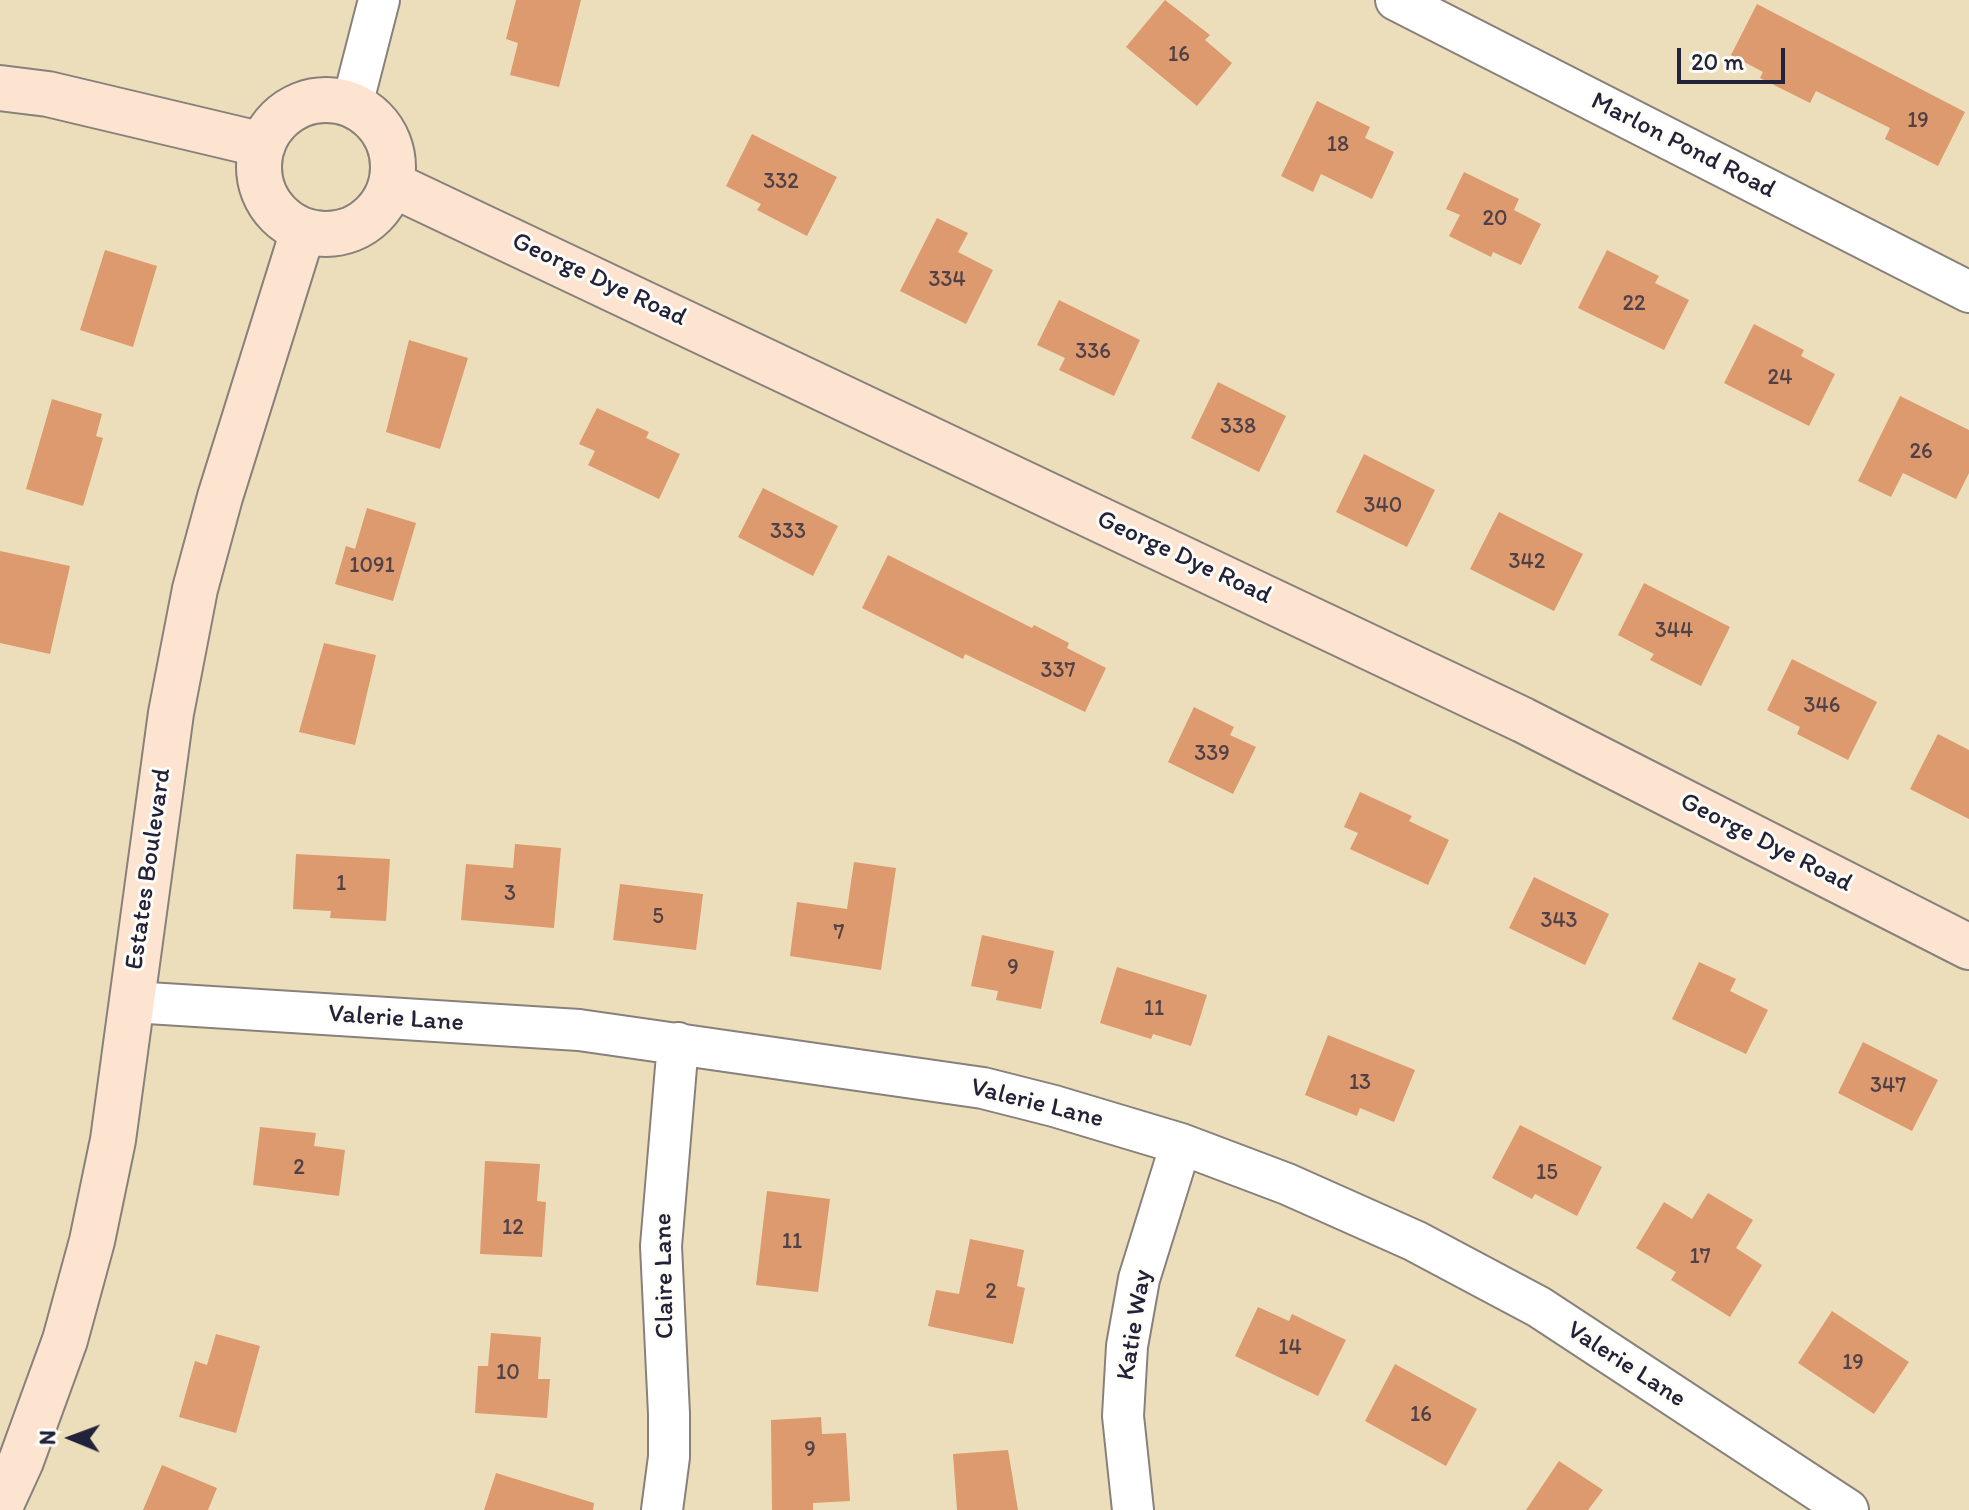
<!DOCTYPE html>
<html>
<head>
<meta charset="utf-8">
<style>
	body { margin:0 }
	#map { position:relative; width:1969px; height:1510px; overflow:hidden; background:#eddebb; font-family:Itim,sans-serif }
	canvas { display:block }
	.north { position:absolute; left:32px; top:1398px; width:80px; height:80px; -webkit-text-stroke:6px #fdfcf7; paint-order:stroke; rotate:271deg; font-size:22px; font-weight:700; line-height:32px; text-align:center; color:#22223b }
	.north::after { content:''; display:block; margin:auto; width:28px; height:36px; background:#22223b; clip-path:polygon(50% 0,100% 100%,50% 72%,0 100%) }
	.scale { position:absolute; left:1677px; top:48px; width:108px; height:36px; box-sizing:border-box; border:4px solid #22223b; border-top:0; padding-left:10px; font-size:24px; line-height:28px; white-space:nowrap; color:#22223b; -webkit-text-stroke:6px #fdfcf7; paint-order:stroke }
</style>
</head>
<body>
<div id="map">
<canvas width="1969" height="1510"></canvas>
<div class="north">N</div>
<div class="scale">20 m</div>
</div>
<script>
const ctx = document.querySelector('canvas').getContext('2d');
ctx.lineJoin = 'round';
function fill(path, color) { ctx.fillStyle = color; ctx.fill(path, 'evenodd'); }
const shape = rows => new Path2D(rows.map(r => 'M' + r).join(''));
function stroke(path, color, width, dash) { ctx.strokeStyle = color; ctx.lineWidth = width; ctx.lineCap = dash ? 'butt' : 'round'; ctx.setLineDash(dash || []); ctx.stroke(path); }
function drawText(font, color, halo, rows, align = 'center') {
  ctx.font = font + ' Itim,sans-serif'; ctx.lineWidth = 6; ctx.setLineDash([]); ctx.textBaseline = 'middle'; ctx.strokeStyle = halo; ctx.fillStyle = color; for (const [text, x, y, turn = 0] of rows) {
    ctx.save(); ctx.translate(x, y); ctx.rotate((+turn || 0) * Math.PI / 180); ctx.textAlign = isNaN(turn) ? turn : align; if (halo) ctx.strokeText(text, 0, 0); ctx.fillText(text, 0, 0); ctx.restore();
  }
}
const building = shape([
	[516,0,581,0,559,87,510,75,518,43,506,39],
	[1165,0,1210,35,1205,40,1232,63,1197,106,1126,47],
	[1757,4,1965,112,1938,166,1885,139,1890,128,1816,91,1810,103,1760,78,1763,72,1731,55],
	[1317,101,1370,127,1365,138,1394,152,1372,199,1321,174,1313,192,1281,176],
	[752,134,837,177,807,236,757,210,761,204,726,186],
	[1464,172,1519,199,1514,210,1541,224,1521,265,1493,252,1491,257,1449,236,1460,215,1446,209],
	[937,218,968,233,958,252,993,270,966,324,900,291],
	[105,250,157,266,133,347,80,330],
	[1607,250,1659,276,1655,283,1689,300,1664,350,1578,308],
	[1059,300,1140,340,1114,396,1059,370,1065,358,1037,345],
	[1754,324,1804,350,1801,356,1835,374,1809,426,1724,383],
	[409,340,468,358,440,449,386,432],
	[1218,382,1286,416,1259,472,1191,438],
	[1900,396,1969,430,1969,473,1956,499,1903,473,1891,497,1858,481],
	[52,399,102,414,96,436,103,438,83,506,26,489],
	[597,408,649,432,646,438,680,454,659,499,588,465,595,451,579,444],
	[1364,454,1435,490,1407,547,1336,512],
	[763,488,838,526,813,576,738,537],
	[367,508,416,523,393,601,335,584,346,546,355,549],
	[1499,512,1583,554,1554,611,1470,569],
	[0,551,70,566,50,654,0,643],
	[888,555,1032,628,1034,625,1069,643,1067,648,1106,668,1085,712,965,654,963,659,862,608],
	[1644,583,1730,627,1701,686,1650,660,1654,654,1618,635],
	[324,643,376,655,355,745,299,732],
	[1792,659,1877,702,1848,760,1797,734,1800,727,1767,710],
	[1194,707,1234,727,1230,735,1256,747,1233,794,1168,762],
	[1938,734,1969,750,1969,819,1910,789],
	[1360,792,1412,816,1409,821,1449,840,1428,885,1350,849,1358,833,1344,827],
	[515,844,561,848,554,928,461,920,466,864,513,868],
	[296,854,390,859,386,921,330,918,331,911,293,909],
	[854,862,896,868,881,970,790,956,797,902,847,909],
	[1534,877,1609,914,1585,965,1509,928],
	[620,884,703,894,696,950,613,940],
	[982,935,1054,951,1041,1009,996,1000,998,991,971,986],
	[1699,962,1736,979,1730,991,1768,1010,1746,1054,1672,1019],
	[1117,967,1207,995,1191,1046,1153,1034,1151,1039,1100,1023],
	[1328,1035,1415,1070,1394,1122,1360,1108,1357,1116,1305,1095],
	[1863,1042,1938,1080,1912,1131,1838,1093],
	[1520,1125,1602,1167,1577,1216,1535,1194,1532,1199,1492,1178],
	[260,1127,316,1133,314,1146,345,1150,339,1196,253,1185],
	[485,1161,540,1164,537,1201,546,1202,542,1257,480,1254],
	[767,1191,830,1199,818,1292,756,1285],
	[1708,1193,1753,1220,1736,1248,1762,1265,1730,1317,1671,1280,1676,1272,1636,1248,1664,1202,1692,1219],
	[970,1239,1024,1250,1017,1286,1025,1288,1013,1344,928,1326,936,1290,959,1294],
	[1258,1307,1289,1321,1292,1314,1346,1340,1318,1396,1235,1356],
	[1832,1311,1909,1362,1874,1414,1798,1363],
	[491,1333,541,1337,538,1379,550,1379,547,1418,475,1413,478,1366,488,1366],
	[216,1334,260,1346,236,1433,179,1417,195,1361,207,1365],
	[1395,1364,1477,1409,1446,1466,1365,1421],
	[821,1417,822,1434,846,1433,850,1501,813,1503,813,1510,772,1510,771,1420],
	[1008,1450,1018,1510,957,1510,953,1454],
	[1559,1461,1603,1490,1588,1510,1526,1510],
	[162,1465,217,1488,208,1510,143,1510],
	[496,1473,594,1503,593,1510,484,1510]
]);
const street = shape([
	[1396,0,1969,292],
	[352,105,379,0],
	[132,1002,579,1030,983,1088,1054,1106,1181,1144,1287,1184,1415,1241,1539,1307,1848,1510],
	[662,1510,669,1457,669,1414,661,1246,678,1043],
	[1133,1510,1123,1416,1127,1346,1139,1279,1181,1144]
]);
const secondary = shape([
	[0,88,48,94,263,145],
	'259 167a67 67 0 1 1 134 0a67 67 0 1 1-134 0Z',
	[391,184,1523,720,1969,947],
	[0,1507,21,1461,65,1340,92,1241,113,1140,171,713,195,589,220,497,303,231]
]);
const numberNames = [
	["16",1179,55],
	["19",1918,121],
	["18",1338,145],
	["332",781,182],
	["20",1495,219],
	["334",947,280],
	["22",1634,304],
	["336",1093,352],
	["24",1780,378],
	["338",1238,427],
	["26",1921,452],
	["340",1383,506],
	["333",788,532],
	["342",1527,562],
	["1091",372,566],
	["344",1674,631],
	["337",1058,671],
	["346",1822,706],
	["339",1212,754],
	["1",341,884],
	["3",510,894],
	["5",658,917],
	["343",1559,921],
	["7",839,933],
	["9",1013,968],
	["11",1154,1009],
	["13",1360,1083],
	["347",1888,1086],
	["2",299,1168],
	["15",1547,1173],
	["12",513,1228],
	["11",792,1242],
	["17",1700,1257],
	["2",991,1292],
	["14",1290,1348],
	["19",1853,1363],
	["10",508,1373],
	["16",1421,1415],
	["9",810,1450]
];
const streetNames = [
	["Marlon Pond Road",1683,146,27],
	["George Dye Road",599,280,25],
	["George Dye Road",1184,558,25],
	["George Dye Road",1766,843,27],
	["Estates Boulevard",149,869,-82],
	["Valerie Lane",396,1019,4],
	["Valerie Lane",1037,1104,14],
	["Claire Lane",665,1276,-91],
	["Katie Way",1135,1325,-81],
	["Valerie Lane",1626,1365,33]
];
fill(building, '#dc9a6e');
stroke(street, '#88807b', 44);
stroke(secondary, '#88807b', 48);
stroke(street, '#fff', 40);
stroke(secondary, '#fde4d0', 44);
drawText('22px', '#504048', null, numberNames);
drawText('26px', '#22223b', '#fdfcf7', streetNames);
</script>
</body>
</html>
